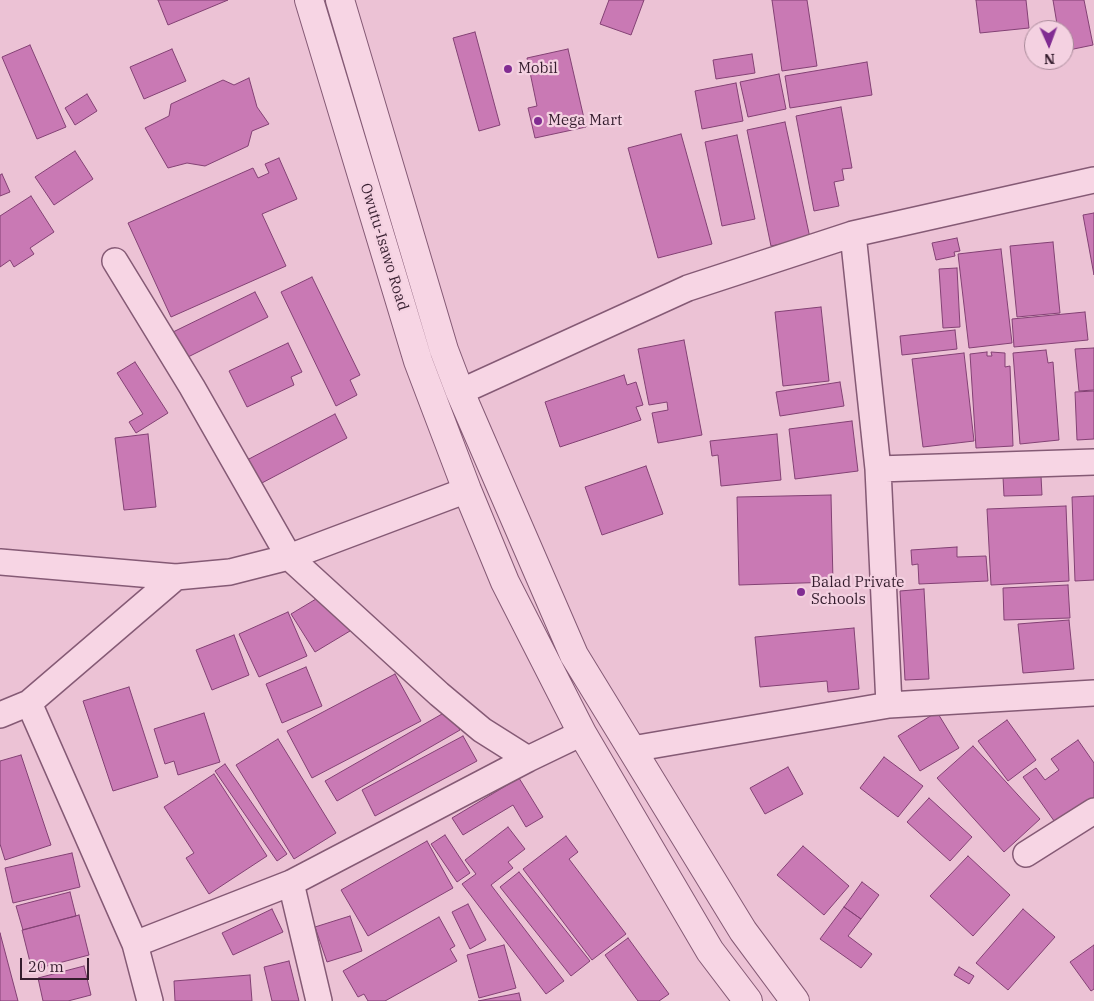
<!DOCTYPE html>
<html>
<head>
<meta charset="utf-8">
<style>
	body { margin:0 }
	#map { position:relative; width:1094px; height:1001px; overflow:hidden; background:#ecc2d5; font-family:"IBM Plex Serif",serif }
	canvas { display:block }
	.north { position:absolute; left:1024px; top:20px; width:50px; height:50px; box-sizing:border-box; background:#f4d1e1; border:1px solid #a88999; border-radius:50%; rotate:178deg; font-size:14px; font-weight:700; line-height:20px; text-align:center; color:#351d2e }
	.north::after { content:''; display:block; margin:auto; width:18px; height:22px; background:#812c92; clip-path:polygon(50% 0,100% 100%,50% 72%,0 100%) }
	.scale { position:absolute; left:20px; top:958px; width:69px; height:22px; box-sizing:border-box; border:2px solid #351d2e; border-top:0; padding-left:6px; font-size:15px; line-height:18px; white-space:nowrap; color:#351d2e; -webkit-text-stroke:4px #f4d1e1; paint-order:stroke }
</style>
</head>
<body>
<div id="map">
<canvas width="1094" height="1001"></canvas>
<div class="north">N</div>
<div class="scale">20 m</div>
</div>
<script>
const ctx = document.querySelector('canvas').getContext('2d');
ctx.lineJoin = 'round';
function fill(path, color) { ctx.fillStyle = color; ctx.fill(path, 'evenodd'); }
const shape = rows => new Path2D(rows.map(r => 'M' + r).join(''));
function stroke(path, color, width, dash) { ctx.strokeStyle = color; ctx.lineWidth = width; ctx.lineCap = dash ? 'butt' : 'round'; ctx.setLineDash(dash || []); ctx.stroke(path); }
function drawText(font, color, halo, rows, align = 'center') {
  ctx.font = font + ' "IBM Plex Serif",serif'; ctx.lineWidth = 4.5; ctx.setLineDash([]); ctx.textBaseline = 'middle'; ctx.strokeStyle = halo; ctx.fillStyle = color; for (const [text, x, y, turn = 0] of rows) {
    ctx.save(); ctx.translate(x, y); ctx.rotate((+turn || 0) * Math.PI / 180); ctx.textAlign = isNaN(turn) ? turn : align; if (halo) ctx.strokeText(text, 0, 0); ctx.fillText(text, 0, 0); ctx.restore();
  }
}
const building = shape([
	[158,0,228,0,168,25,158,0],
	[609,0,644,0,631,35,600,24,609,0],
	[772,0,807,0,817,66,782,71,772,0],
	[976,0,1026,0,1029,28,980,33,976,0],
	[1053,0,1084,0,1093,45,1064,51,1064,30,1058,30,1053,0],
	[475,32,500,125,479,131,453,38,475,32],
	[30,45,66,127,37,139,2,57,30,45],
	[172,49,186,81,144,99,130,67,172,49],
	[568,49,586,127,535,138,528,108,537,106,527,58,568,49],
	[752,54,755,73,716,79,713,60,752,54],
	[867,62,872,95,790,108,785,76,867,62],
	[779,74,786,109,748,117,740,82,779,74],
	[249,78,257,107,269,124,252,131,248,146,205,166,187,163,168,168,145,128,169,116,171,104,223,80,234,85,249,78],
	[736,83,743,121,702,129,695,91,736,83],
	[87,94,97,111,75,125,65,108,87,94],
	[841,107,852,168,842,169,844,180,834,182,839,206,814,211,796,116,841,107],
	[785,122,810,238,771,246,747,130,785,122],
	[681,134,712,244,658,258,628,148,681,134],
	[737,135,755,219,722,226,705,142,737,135],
	[75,151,93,179,54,205,35,177,75,151],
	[279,158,297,199,262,214,286,266,171,317,128,223,253,168,258,178,269,173,265,164,279,158],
	[2,174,10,192,0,196,0,175,2,174],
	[31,196,54,232,30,248,34,254,14,267,10,260,0,267,0,216,31,196],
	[1094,213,1094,275,1083,215,1094,213],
	[957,238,960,251,954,252,955,256,936,260,932,243,957,238],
	[1053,242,1060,313,1017,317,1010,246,1053,242],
	[1001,249,1012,343,969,348,958,254,1001,249],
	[957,268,960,327,943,328,939,269,957,268],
	[312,277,360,375,350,380,357,395,336,406,281,292,312,277],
	[255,292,268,317,184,359,171,333,255,292],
	[821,307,829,381,783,386,775,312,821,307],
	[1085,312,1088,340,1014,347,1012,319,1085,312],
	[955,330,957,349,902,355,900,336,955,330],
	[684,340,702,435,658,443,652,413,668,410,667,402,649,405,638,349,684,340],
	[288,343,302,372,291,377,294,385,247,407,229,371,288,343],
	[1094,348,1094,390,1079,391,1075,349,1094,348],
	[1046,350,1048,363,1053,362,1059,440,1020,444,1013,353,1046,350],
	[987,352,987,356,992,356,991,352,1005,353,1005,367,1010,366,1013,446,976,448,970,354,987,352],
	[964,353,974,441,923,447,912,359,964,353],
	[135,362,168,413,136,433,129,422,143,414,117,373,135,362],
	[624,375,627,385,636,382,643,405,636,407,641,420,560,447,545,402,624,375],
	[840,382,844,406,780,416,776,392,840,382],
	[1094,391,1094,439,1077,440,1075,392,1094,391],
	[335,414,347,438,260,484,247,460,335,414],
	[852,421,858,471,795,479,789,429,852,421],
	[148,434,156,507,124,510,115,438,148,434],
	[777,434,781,480,721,486,718,455,712,456,710,441,777,434],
	[646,466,663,514,602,535,585,487,646,466],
	[1041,476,1042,495,1004,496,1003,477,1041,476],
	[831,495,833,582,739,585,737,497,831,495],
	[1094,496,1094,580,1075,581,1072,497,1094,496],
	[1066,506,1069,581,991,585,987,509,1066,506],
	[957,547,957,557,986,556,988,581,919,584,918,564,912,565,911,550,957,547],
	[1068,585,1070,618,1004,620,1003,588,1068,585],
	[924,589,929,679,905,680,900,591,924,589],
	[326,593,350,631,315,652,291,614,326,593],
	[288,612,307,656,259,677,239,634,288,612],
	[1069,620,1074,669,1023,673,1018,624,1069,620],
	[854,628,859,689,828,692,827,681,760,687,755,637,854,628],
	[234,635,249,675,212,690,196,650,234,635],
	[306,667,322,706,282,723,266,684,306,667],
	[395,674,421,721,312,778,287,731,395,674],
	[129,687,158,777,113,791,83,701,129,687],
	[449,710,460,730,337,801,325,781,449,710],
	[937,712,959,748,920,771,898,736,937,712],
	[204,713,220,762,178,775,174,761,165,764,154,729,204,713],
	[1007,720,1036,760,1008,781,978,741,1007,720],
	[463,736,477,761,375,816,362,790,463,736],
	[278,739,336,833,294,859,236,765,278,739],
	[1078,740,1094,763,1094,799,1057,825,1023,777,1036,768,1045,780,1059,770,1051,759,1078,740],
	[973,746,1040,819,1004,852,937,778,973,746],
	[21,755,51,845,5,860,0,844,0,761,21,755],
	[884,757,923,786,898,817,860,788,884,757],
	[225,764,287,854,277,861,215,771,225,764],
	[788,767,803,794,765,814,750,788,788,767],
	[214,774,267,856,209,894,186,858,194,853,164,807,214,774],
	[519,778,543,817,526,827,513,805,463,835,452,818,519,778],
	[929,798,972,837,950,861,907,822,929,798],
	[508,827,525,849,508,862,513,868,491,885,564,981,546,994,462,884,476,874,465,860,508,827],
	[445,835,470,873,457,882,431,844,445,835],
	[566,836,578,852,569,859,626,934,592,960,523,869,566,836],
	[427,841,453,888,368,936,341,890,427,841],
	[803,846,849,886,824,915,777,875,803,846],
	[72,853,80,887,13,903,5,868,72,853],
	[968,856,1010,895,973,936,930,896,968,856],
	[519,872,590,961,571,976,500,887,519,872],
	[862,882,879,895,861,919,844,907,862,882],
	[70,892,76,916,23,930,16,906,70,892],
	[468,904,486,940,470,949,452,912,468,904],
	[844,907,861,919,848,936,872,954,861,968,820,939,844,907],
	[272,909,283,932,233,955,222,933,272,909],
	[1023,909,1055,937,1008,990,976,963,1023,909],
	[79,915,89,955,32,970,22,930,79,915],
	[350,916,362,951,327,962,315,927,350,916],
	[439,917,455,946,450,949,457,961,385,1001,368,1001,364,994,358,997,343,971,439,917],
	[0,933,18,1001,0,1001,0,933],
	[628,938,669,994,659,1001,638,1001,605,955,628,938],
	[504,945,516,988,479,998,467,955,504,945],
	[1094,945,1094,989,1091,991,1070,962,1094,945],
	[289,961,299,1001,272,1001,264,967,289,961],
	[84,966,91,995,68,1001,43,1001,38,978,84,966],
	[959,967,974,976,969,984,954,975,959,967],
	[250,975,252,1001,175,1001,174,981,250,975],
	[519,993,521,1001,478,1001,519,993]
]);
const minor = shape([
	[853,234,878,469,889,705],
	[115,261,192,387,289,557,439,694,482,730,528,759],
	[460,392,688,288,853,234,1094,180],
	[878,469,1094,462],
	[0,562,176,577,230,572,289,557,467,490],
	[29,703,135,944,150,1001],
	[0,715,29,703,176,577],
	[632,749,889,705,1094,693],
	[1026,854,1094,811],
	[291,883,319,1001],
	[135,944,291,883,528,759,582,733]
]);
const tertiary = shape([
	[309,0,418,361,467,490,505,582,582,733,710,951,748,1001],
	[340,0,444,350,460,392,574,655,743,931,795,1001]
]);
const markers = [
	[508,69,5,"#812c92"],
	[538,121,5,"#812c92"],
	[801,592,5,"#812c92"]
];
const poiNames = [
	["Mobil",518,69],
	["Mega Mart",548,121],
	["Balad Private",811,583],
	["Schools",811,600]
];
const streetNames = [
	["Owutu-Isawo Road",384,247,73]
];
fill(building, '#c979b4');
stroke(building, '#834174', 1);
stroke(minor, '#855a75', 28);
stroke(tertiary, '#855a75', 30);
stroke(minor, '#f7d5e4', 25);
stroke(tertiary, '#f7d5e4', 28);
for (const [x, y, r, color] of markers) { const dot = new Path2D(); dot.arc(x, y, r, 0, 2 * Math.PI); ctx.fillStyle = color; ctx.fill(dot); stroke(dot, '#f4d1e1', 2); }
drawText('15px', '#351d2e', '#f4d1e1', poiNames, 'left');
drawText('15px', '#351d2e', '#f4d1e1', streetNames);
</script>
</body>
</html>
